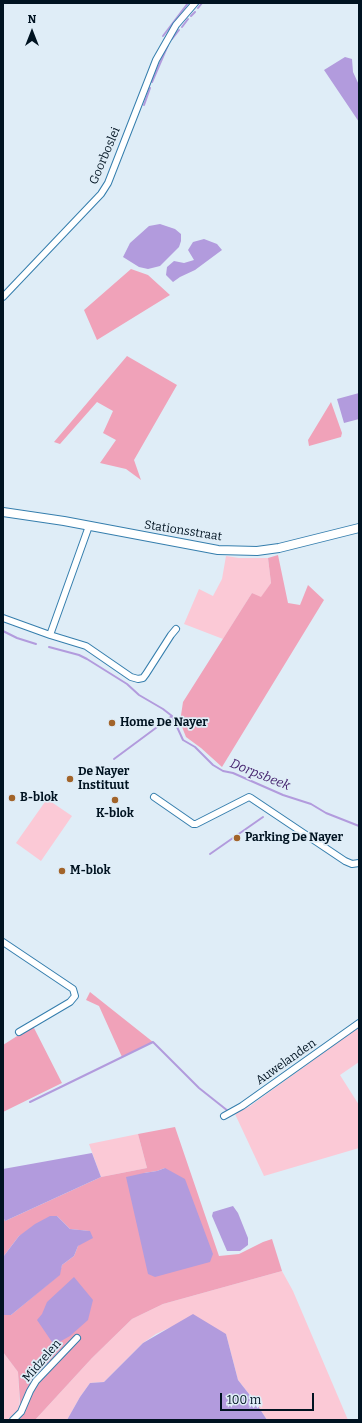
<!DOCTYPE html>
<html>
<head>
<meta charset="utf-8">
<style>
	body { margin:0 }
	#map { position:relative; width:362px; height:1423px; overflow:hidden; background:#dfedf7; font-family:Bitter,serif }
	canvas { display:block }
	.frame { position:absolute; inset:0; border:4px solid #001321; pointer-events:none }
	.north { position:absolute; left:12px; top:12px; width:40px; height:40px; -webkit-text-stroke:3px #dfedf7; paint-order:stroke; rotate:0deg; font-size:11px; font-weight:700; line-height:16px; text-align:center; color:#001321 }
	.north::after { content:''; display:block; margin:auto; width:14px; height:18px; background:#001321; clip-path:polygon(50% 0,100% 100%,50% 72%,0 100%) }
	.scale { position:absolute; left:220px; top:1393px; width:94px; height:18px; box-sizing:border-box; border:2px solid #001321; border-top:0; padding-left:5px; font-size:12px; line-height:14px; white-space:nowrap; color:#001321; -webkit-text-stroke:3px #dfedf7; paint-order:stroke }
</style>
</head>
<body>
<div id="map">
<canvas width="362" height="1423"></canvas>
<div class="frame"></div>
<div class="north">N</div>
<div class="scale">100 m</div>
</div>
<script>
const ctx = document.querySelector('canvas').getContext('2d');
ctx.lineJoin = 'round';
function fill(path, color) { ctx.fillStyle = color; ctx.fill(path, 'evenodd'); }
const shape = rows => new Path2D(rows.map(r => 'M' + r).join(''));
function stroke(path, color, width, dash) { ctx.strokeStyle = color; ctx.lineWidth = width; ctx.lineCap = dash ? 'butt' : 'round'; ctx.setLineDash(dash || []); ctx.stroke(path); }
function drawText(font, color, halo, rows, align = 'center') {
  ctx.font = font + ' Bitter,serif'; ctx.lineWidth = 3.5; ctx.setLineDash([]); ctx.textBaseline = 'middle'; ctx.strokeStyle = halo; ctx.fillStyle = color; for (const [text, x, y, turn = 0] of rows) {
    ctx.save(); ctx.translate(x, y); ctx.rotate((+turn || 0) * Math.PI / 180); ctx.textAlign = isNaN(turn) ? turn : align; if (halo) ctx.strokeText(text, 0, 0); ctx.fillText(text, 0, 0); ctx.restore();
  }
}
const green = shape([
	[226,556,239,558,268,558,271,583,261,598,252,593,223,639,184,624,199,589,213,596,222,579],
	[47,799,72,816,41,861,16,843],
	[359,1027,359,1062,340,1075,359,1105,359,1148,264,1176,235,1114,250,1106],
	[138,1134,147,1168,101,1177,89,1144],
	[282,1271,293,1291,348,1420,267,1420,256,1403,238,1380,226,1334,171,1327,156,1334,143,1343,104,1382,90,1383,80,1397,67,1420,35,1420,92,1358,132,1319,163,1304],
	[3,1352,18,1372,20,1410,10,1420,3,1420]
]);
const forest = shape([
	[131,269,148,275,170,295,97,340,84,310],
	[127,356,177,385,134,460,141,480,126,469,100,463,116,440,103,433,113,411,97,402,60,444,54,442],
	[331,402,342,433,341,437,309,446,308,440],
	[278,555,288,603,300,605,308,585,324,600,222,767,201,748,186,737,180,722,183,702,252,593,261,597,271,583,268,558],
	[90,992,153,1042,122,1057,99,1006,86,1000],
	[33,1026,62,1083,3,1112,3,1045],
	[175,1127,219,1256,239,1254,263,1242,272,1239,282,1271,163,1304,132,1319,92,1358,35,1420,18,1420,21,1417,18,1372,3,1352,3,1315,11,1315,59,1275,62,1265,74,1256,78,1246,89,1231,70,1229,57,1216,19,1236,3,1257,3,1217,5,1221,101,1177,147,1168,138,1134],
	[165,1168,155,1277,144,1173,157,1171]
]);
const water = shape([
	[345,57,352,59,353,72,359,85,359,122,324,70],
	[160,224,175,229,181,234,181,241,179,247,160,266,148,269,139,267,123,257,130,243,149,226],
	[204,239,217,244,222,250,195,270,180,277,173,282,166,275,167,267,174,261,184,263,194,260,188,250,193,242],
	[359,393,359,419,344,423,337,399],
	[92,1153,101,1177,5,1221,3,1217,3,1169],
	[165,1168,185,1179,213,1254,210,1262,155,1277,148,1274,126,1177,144,1173,157,1171],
	[233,1206,238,1213,248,1238,248,1245,240,1251,227,1251,212,1216,213,1212],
	[50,1216,57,1216,70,1229,90,1231,93,1238,78,1246,74,1256,62,1265,60,1275,11,1315,3,1315,3,1257,19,1236,35,1224],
	[74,1277,93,1300,88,1320,70,1336,54,1345,37,1320,42,1314,47,1302],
	[193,1314,226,1334,238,1380,256,1403,267,1420,67,1420,80,1397,90,1383,104,1382,143,1343]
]);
const stream = shape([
	[198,8,202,3],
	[191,16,195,12],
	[182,27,188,19],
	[163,36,188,3],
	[172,39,179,30],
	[152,82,168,45],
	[144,105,150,88],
	[3,631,17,638,36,644],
	[49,647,79,655,87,659,127,684,139,695,163,709,172,716,183,740,195,747,213,765,223,771,233,773,283,795,311,804,326,813,359,826],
	[114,759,172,716],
	[210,854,263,817],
	[30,1102,153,1042,199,1088,228,1111]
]);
const minor = shape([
	[3,297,101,194,108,183,156,60,176,25,195,3],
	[3,618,50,635,86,646,131,677,138,679,143,678,146,674,171,635,176,629],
	[50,635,89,526],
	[154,797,193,824,196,824,249,797,251,798,345,861,352,864,359,863],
	[3,942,73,989,75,996,70,1002,19,1032],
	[224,1116,242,1106,359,1023],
	[13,1420,21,1412,30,1391,36,1381,77,1338]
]);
const tertiary = shape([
	[3,512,64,521,218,550,257,551,279,548,359,528]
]);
const markers = [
	[112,723,4,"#a2642a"],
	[70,779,4,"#a2642a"],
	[12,798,4,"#a2642a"],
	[115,800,4,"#a2642a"],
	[237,838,4,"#a2642a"],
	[62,871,4,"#a2642a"]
];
const streetNames = [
	["Goorboslei",105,156,-67],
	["Stationsstraat",183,531,9],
	["Auwelanden",286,1062,-35],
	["Midzelen",42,1361,-49]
];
const poiNames = [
	["Home De Nayer",120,723],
	["De Nayer",78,772],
	["Instituut",78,786],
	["B-blok",20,798],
	["K-blok",115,814,"center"],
	["Parking De Nayer",245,838],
	["M-blok",70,871]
];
const waterNames = [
	["Dorpsbeek",260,775,22]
];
fill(green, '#fbc9d6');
fill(forest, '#f0a2b9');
fill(water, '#b29bdd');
stroke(stream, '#b29bdd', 2);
stroke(minor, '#357ead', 8);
stroke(tertiary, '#357ead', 10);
stroke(minor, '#fff', 6);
stroke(tertiary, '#fff', 8);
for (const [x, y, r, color] of markers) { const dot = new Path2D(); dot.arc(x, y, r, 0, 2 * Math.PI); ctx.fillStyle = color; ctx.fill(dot); stroke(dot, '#dfedf7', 1.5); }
drawText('12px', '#001321', '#dfedf7', streetNames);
drawText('bold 12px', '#001321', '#dfedf7', poiNames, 'left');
drawText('italic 13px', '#411e6b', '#dfedf7', waterNames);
</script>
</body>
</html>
